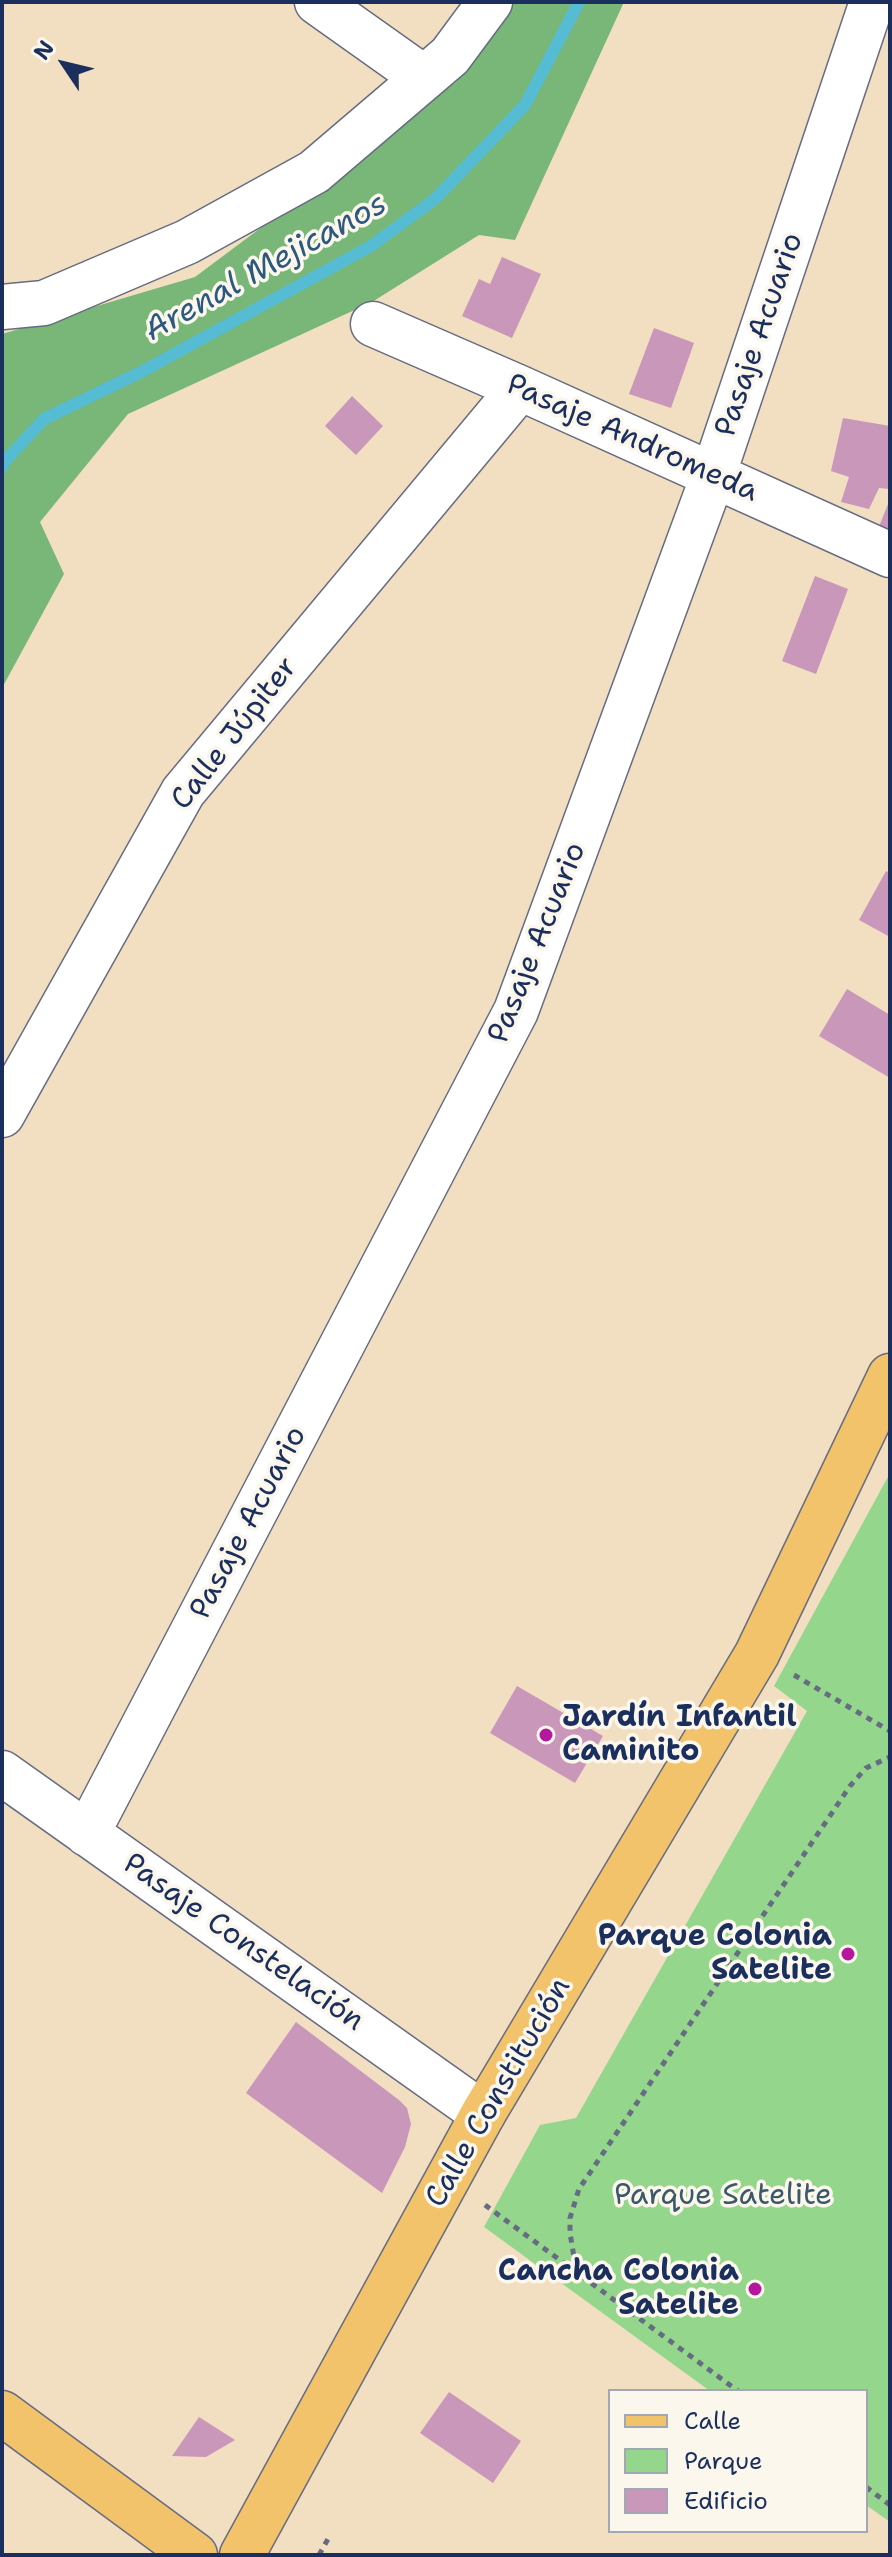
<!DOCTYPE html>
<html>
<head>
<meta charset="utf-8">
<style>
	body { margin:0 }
	#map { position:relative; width:892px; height:2557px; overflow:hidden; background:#f2dec1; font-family:"Shantell Sans",sans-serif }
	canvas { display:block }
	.frame { position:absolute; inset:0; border:4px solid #1b2f5e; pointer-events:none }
	.legend { position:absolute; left:608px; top:2389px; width:260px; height:144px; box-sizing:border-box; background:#fbf7ec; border:2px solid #a1a7b3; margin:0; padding:10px 14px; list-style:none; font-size:24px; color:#1b2f5e }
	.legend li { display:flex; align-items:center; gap:16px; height:40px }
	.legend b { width:40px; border:2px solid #a1a7b3 }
	.north { position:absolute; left:24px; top:24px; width:80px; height:80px; -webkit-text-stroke:6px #fbf7ec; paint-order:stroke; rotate:305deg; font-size:22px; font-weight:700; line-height:32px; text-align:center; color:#1b2f5e }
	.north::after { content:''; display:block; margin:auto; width:28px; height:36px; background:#1b2f5e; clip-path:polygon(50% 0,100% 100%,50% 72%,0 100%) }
</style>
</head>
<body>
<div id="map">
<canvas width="892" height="2557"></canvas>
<div class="frame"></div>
<ul class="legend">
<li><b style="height:10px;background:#f2c36a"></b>Calle</li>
<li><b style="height:22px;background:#95d68d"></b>Parque</li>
<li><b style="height:22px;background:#c997ba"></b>Edificio</li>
</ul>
<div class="north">N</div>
</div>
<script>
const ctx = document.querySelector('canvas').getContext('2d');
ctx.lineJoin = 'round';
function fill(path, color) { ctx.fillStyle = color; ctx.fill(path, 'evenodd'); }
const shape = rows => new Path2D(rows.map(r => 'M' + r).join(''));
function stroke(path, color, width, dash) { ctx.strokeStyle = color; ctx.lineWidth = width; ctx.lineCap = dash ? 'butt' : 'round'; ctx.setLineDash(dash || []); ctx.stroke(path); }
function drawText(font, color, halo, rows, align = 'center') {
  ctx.font = font + ' "Shantell Sans",sans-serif'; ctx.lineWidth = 7; ctx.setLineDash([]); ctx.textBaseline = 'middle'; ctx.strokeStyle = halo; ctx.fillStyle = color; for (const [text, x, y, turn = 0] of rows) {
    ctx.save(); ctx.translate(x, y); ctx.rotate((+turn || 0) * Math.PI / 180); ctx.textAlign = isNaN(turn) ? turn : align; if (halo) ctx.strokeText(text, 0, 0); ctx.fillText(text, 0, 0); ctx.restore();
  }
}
const green = shape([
	[890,1473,890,2522,866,2505,866,2391,710,2391,484,2227,540,2125,576,2118,807,1711,774,1686]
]);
const forest = shape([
	[515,2,624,2,515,240,479,235,372,302,128,414,40,522,64,574,2,688,2,334,195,277,456,82]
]);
const stream = shape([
	[2,467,5,461,44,419,143,371,371,246,435,199,525,105,579,2]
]);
const building = shape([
	[502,257,541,274,512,338,462,316,479,279,490,284],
	[654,328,694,343,671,408,629,394],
	[352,396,383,426,356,455,325,426],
	[843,418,890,426,890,489,879,488,869,509,841,502,849,477,831,471],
	[890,499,890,534,878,529],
	[815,576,848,589,816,674,782,661],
	[886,871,890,873,890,937,859,920],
	[847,989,890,1015,890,1078,819,1036],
	[517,1686,603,1736,575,1783,490,1733],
	[296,2022,399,2100,407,2108,411,2124,405,2147,382,2193,246,2093],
	[449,2392,521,2441,493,2483,420,2433],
	[199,2417,235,2440,206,2457,172,2456]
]);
const path = shape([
	[794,1675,890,1731],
	[485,2205,738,2391],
	[584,2276,574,2257,570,2233,570,2218,579,2189,850,1786,866,1768,890,1757],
	[866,2487,890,2505],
	[319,2555,328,2539]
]);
const minor = shape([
	[317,2,424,78],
	[2,307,44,303,187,242,314,172,450,56,490,2],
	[373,324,520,388,890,555],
	[2,1115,183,792,520,388],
	[2,1773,483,2114],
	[87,1834,516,1011,713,476,872,2]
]);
const major = shape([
	[2,2413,195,2555],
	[242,2555,483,2114,757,1654,890,1376]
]);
const markers = [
	[546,1735,8,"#b5179e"],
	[848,1954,8,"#b5179e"],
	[755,2289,8,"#b5179e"]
];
const streetNames = [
	["Pasaje Acuario",760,335,-71],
	["Pasaje Andromeda",632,439,24],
	["Calle Júpiter",235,734,-52],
	["Pasaje Acuario",538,943,-68],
	["Pasaje Acuario",249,1523,-62],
	["Pasaje Constelación",243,1943,35],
	["Calle Constitución",499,2093,-60]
];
const poiNames = [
	["Jardín Infantil",562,1718,"left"],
	["Caminito",562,1752,"left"],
	["Parque Colonia",832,1937],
	["Satelite",832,1971],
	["Cancha Colonia",739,2272],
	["Satelite",739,2306]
];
const parkNames = [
	["Parque Satelite",723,2196]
];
const waterNames = [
	["Arenal Mejicanos",266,268,-29]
];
fill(green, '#95d68d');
fill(forest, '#78b778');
stroke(stream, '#56bcd4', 12);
fill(building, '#c997ba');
stroke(minor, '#666c81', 47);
stroke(major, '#666c81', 47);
stroke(path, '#666c81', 5, [6, 6]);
stroke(minor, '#fff', 44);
stroke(major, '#f2c36a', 44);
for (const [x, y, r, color] of markers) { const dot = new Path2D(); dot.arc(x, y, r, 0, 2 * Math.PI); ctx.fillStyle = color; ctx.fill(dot); stroke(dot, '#fbf7ec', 3); }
drawText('30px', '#1b2f5e', '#fbf7ec', streetNames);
drawText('bold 30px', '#1b2f5e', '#fbf7ec', poiNames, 'right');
drawText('30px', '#3a596a', '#fbf7ec', parkNames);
drawText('italic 32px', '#2d5981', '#fbf7ec', waterNames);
</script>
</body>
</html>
